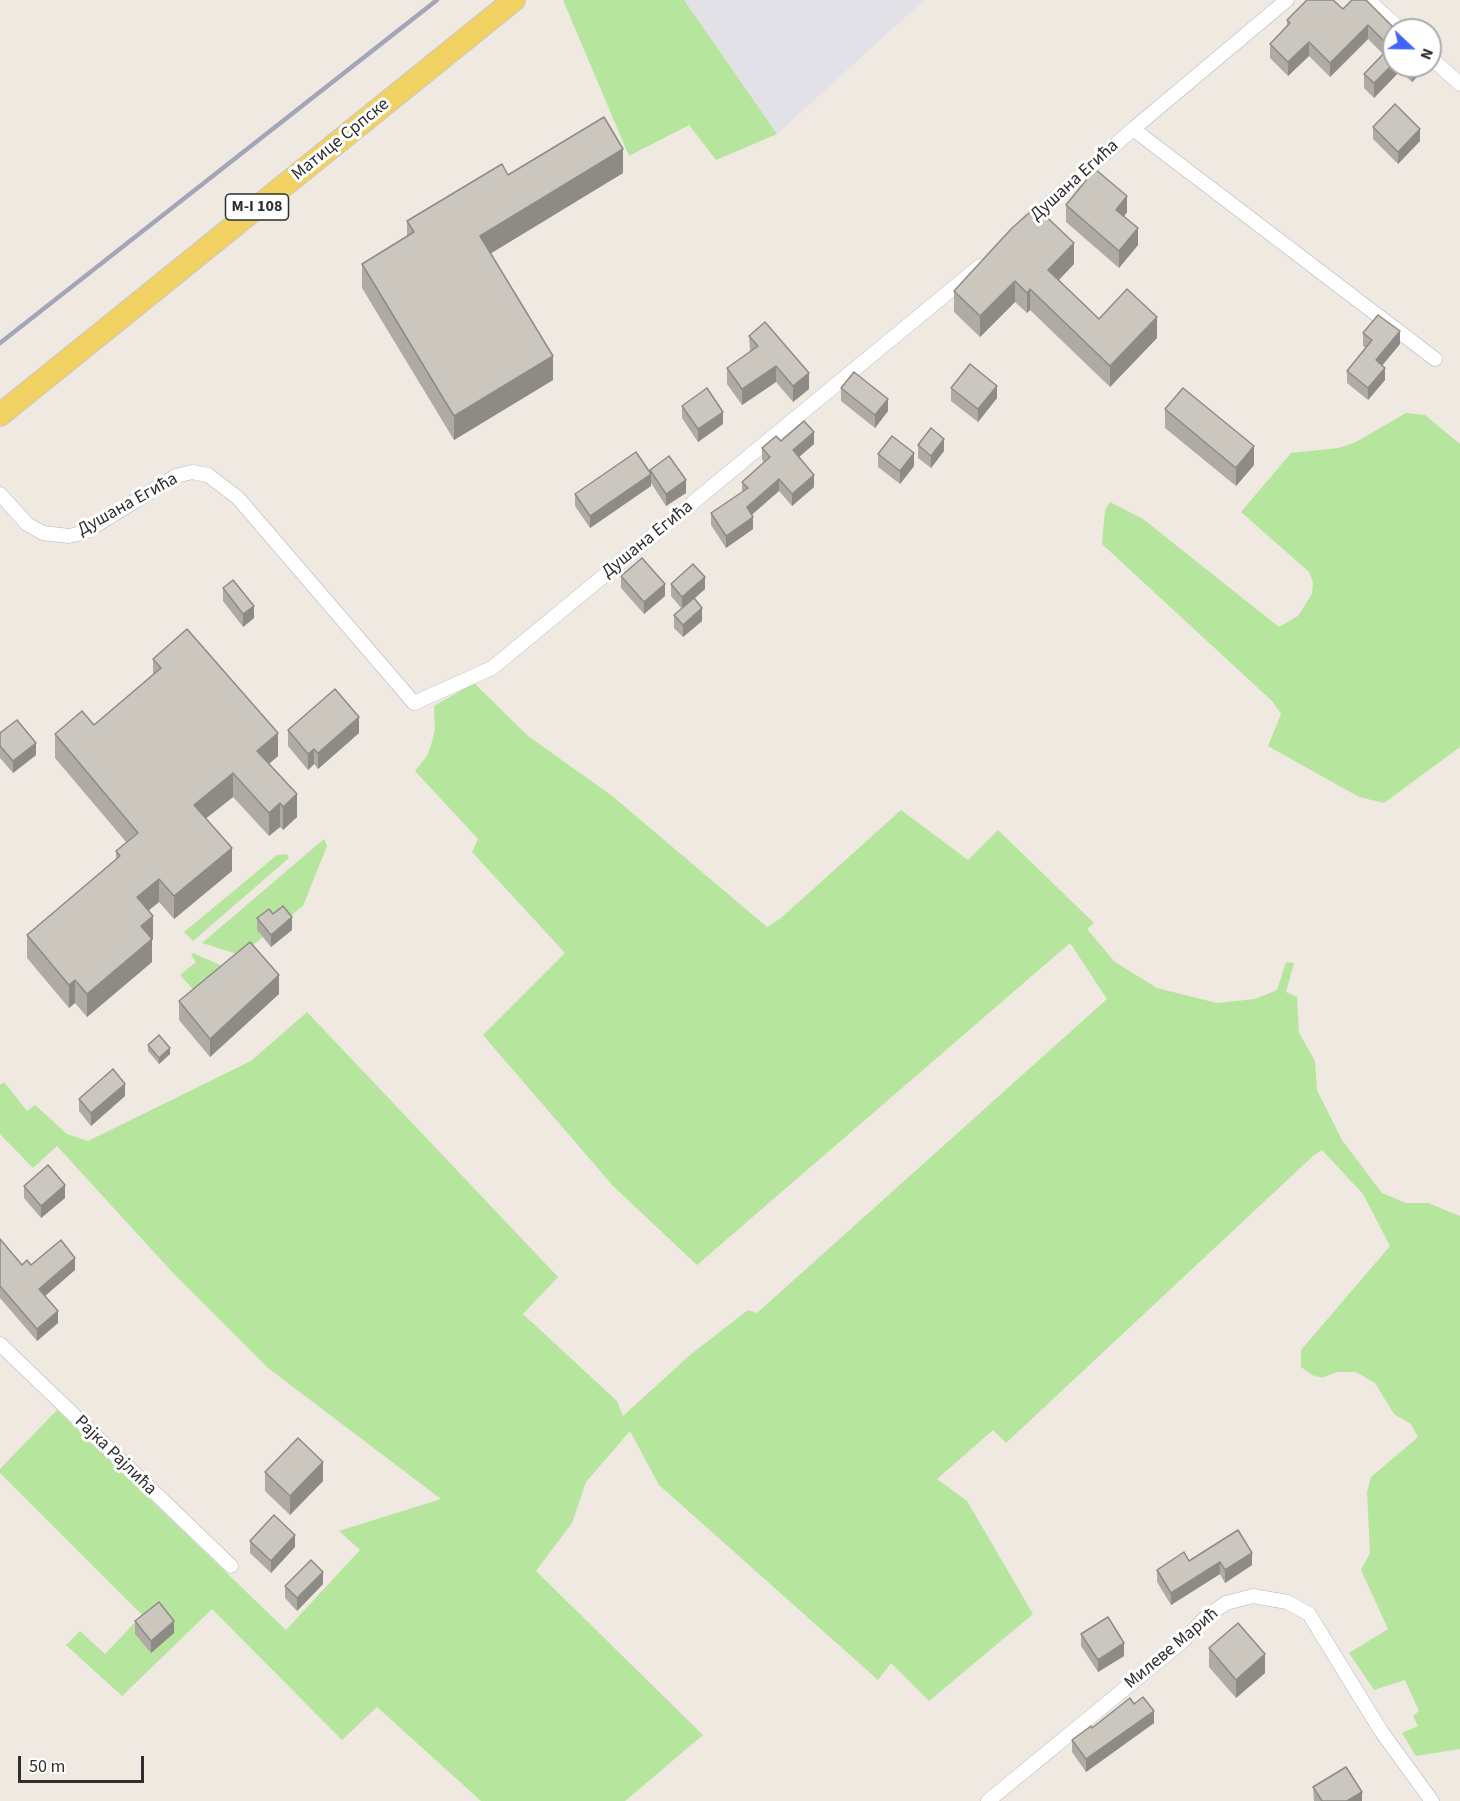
<!DOCTYPE html>
<html>
<head>
<meta charset="utf-8">
<style>
	body { margin:0 }
	#map { position:relative; width:1460px; height:1801px; overflow:hidden; background:#efe9e1; font-family:"Source Sans 3",sans-serif }
	canvas { display:block }
	.north { position:absolute; left:1382px; top:18px; width:60px; height:60px; box-sizing:border-box; background:#fff; border:2px solid #ababab; border-radius:50%; rotate:112deg; font-size:16px; font-weight:700; line-height:24px; text-align:center; color:#2e2e2e }
	.north::after { content:''; display:block; margin:auto; width:21px; height:27px; background:#4264fb; clip-path:polygon(50% 0,100% 100%,50% 72%,0 100%) }
	.scale { position:absolute; left:18px; top:1756px; width:126px; height:27px; box-sizing:border-box; border:3px solid #2e2e2e; border-top:0; padding-left:8px; font-size:18px; line-height:21px; white-space:nowrap; color:#2e2e2e; -webkit-text-stroke:4px #fff; paint-order:stroke }
</style>
</head>
<body>
<div id="map">
<canvas width="1460" height="1801"></canvas>
<div class="north">N</div>
<div class="scale">50 m</div>
</div>
<script>
const ctx = document.querySelector('canvas').getContext('2d');
ctx.lineJoin = 'round';
function fill(path, color) { ctx.fillStyle = color; ctx.fill(path, 'evenodd'); }
const shape = rows => new Path2D(rows.map(r => 'M' + r).join(''));
function stroke(path, color, width, dash) { ctx.strokeStyle = color; ctx.lineWidth = width; ctx.lineCap = dash ? 'butt' : 'round'; ctx.setLineDash(dash || []); ctx.stroke(path); }
function drawText(font, color, halo, rows, align = 'center') {
  ctx.font = font + ' "Source Sans 3",sans-serif'; ctx.lineWidth = 6; ctx.setLineDash([]); ctx.textBaseline = 'middle'; ctx.strokeStyle = halo; ctx.fillStyle = color; for (const [text, x, y, turn = 0] of rows) {
    ctx.save(); ctx.translate(x, y); ctx.rotate((+turn || 0) * Math.PI / 180); ctx.textAlign = isNaN(turn) ? turn : align; if (halo) ctx.strokeText(text, 0, 0); ctx.fillText(text, 0, 0); ctx.restore();
  }
}
const industrial = shape([
	[684,0,924,0,777,134]
]);
const green = shape([
	[563,0,684,0,777,134,716,160,689,125,629,156],
	[1406,413,1425,415,1460,444,1460,747,1384,803,1359,797,1268,746,1281,714,1272,701,1102,544,1105,510,1110,502,1143,519,1279,627,1298,616,1312,594,1313,582,1309,572,1241,512,1291,453,1338,448,1356,442],
	[474,683,528,736,611,795,767,927,781,918,901,810,968,860,998,830,1094,923,1087,929,1115,962,1157,988,1217,1003,1255,999,1277,990,1286,962,1294,963,1286,992,1297,997,1299,1033,1315,1061,1317,1090,1342,1140,1382,1193,1406,1203,1428,1203,1460,1216,1460,1749,1416,1756,1402,1733,1418,1726,1413,1716,1419,1711,1405,1680,1374,1690,1349,1653,1388,1629,1361,1570,1370,1553,1367,1492,1371,1477,1418,1437,1411,1424,1394,1414,1375,1383,1356,1372,1337,1372,1322,1378,1312,1375,1301,1367,1301,1350,1390,1246,1363,1194,1322,1150,1313,1156,1006,1443,993,1430,937,1479,967,1501,1033,1614,929,1701,891,1663,878,1680,659,1485,630,1431,586,1482,572,1523,536,1571,703,1735,625,1801,481,1801,377,1707,342,1740,212,1609,122,1696,66,1645,80,1631,105,1654,142,1615,0,1473,0,1469,57,1410,286,1630,360,1550,339,1531,441,1499,268,1368,174,1274,57,1146,33,1168,0,1134,0,1085,4,1082,27,1111,35,1105,67,1134,88,1141,251,1061,307,1012,558,1277,523,1314,617,1401,623,1416,690,1355,748,1310,757,1313,1107,999,1070,943,697,1265,613,1186,483,1035,565,953,472,852,478,839,415,771,427,756,431,745,435,730,434,706],
	[324,839,327,846,303,906,285,920,258,930,263,937,245,952,237,954,202,943],
	[277,855,287,854,289,858,193,941,184,932],
	[193,953,225,967,199,996,180,975,196,962,191,955]
]);
const street = shape([
	[1368,0,1401,30],
	[1430,57,1460,84],
	[1133,129,1435,359],
	[1027,223,1133,129,1287,0],
	[0,494,27,524,43,533,69,536,85,532,176,476,192,472,208,475,238,498,414,703,492,668,980,266],
	[0,1344,231,1566],
	[988,1801,1183,1641,1207,1616,1226,1603,1253,1596,1287,1602,1309,1614,1381,1731,1432,1801]
]);
const primary = shape([
	[0,415,514,0]
]);
const rail = shape([
	[0,343,437,0]
]);
const wall = shape([
	[1343,9,1396,30,1394,66,1427,66,1427,67,1412,82,1400,71,1374,98,1364,88,1364,74,1383,54,1368,39,1330,77,1309,56,1288,76,1270,58,1270,44,1287,26,1287,20],
	[1373,127,1420,141,1398,164,1373,139],
	[623,173,491,253,553,380,454,440,362,288,362,264,407,236,407,221,508,175],
	[1066,205,1127,212,1124,217,1138,245,1119,268,1066,222],
	[1074,264,1059,280,1099,319,1157,338,1110,387,1030,310,1027,313,1015,302,980,337,954,312,954,291],
	[1363,333,1400,344,1382,365,1385,380,1368,400,1347,383,1347,371,1366,348,1363,346],
	[749,336,809,389,793,402,776,382,742,405,727,384,727,368,750,352],
	[841,388,888,411,875,428,841,401],
	[951,388,997,398,978,422,951,401],
	[682,406,723,424,698,442,682,418],
	[1165,409,1254,465,1236,486,1165,428],
	[781,441,814,444,799,457,814,487,792,506,779,491,752,514,753,529,726,548,711,525,711,513,742,492,742,482,764,462,762,460,762,448],
	[918,445,944,451,931,468,918,458],
	[878,454,914,466,900,484,878,467],
	[650,470,686,493,666,506,651,483,651,486,590,528,575,506,575,494,650,473],
	[621,576,665,596,644,614,621,588],
	[671,584,705,589,694,599,702,621,683,637,674,628,674,615,682,609,671,596],
	[223,588,254,618,243,627,223,601],
	[153,659,278,756,269,764,297,817,283,830,280,827,269,836,233,797,206,818,232,871,174,919,159,902,149,910,153,939,152,940,152,962,87,1017,75,1003,69,1008,27,958,27,935,116,859,116,851,127,843,55,758,55,734,94,725,153,674],
	[288,730,359,733,318,769,314,764,308,770,288,746],
	[0,733,36,755,13,773,0,758],
	[257,918,292,930,271,947,257,930],
	[279,994,210,1057,179,1020,179,1001],
	[148,1045,170,1054,159,1064,148,1051],
	[125,1096,91,1126,79,1111,79,1099],
	[24,1186,65,1198,41,1218,24,1198],
	[0,1239,22,1265,75,1270,45,1296,58,1323,37,1341,0,1298],
	[265,1472,323,1481,290,1515,265,1491],
	[1238,1530,1252,1565,1225,1583,1220,1574,1171,1605,1157,1582,1157,1570,1189,1561],
	[250,1541,295,1547,271,1573,250,1553],
	[323,1584,297,1611,285,1598,285,1586],
	[135,1621,174,1633,151,1653,135,1634],
	[1081,1634,1124,1656,1098,1672,1081,1646],
	[1209,1648,1265,1673,1236,1698,1209,1667],
	[1134,1704,1154,1723,1086,1772,1072,1752,1072,1740],
	[1313,1787,1362,1801,1314,1801]
]);
const shadedWall = shape([
	[1368,25,1368,39,1330,77,1330,63],
	[1309,42,1309,56,1288,76,1288,62],
	[1394,63,1394,66,1400,66,1400,71,1374,98,1374,83],
	[1414,66,1427,66,1427,67,1412,82,1412,68],
	[1420,129,1420,141,1398,164,1398,152],
	[623,149,623,173,480,260,480,236],
	[1127,196,1127,212,1116,227,1116,210],
	[1138,228,1138,245,1119,268,1119,251],
	[1074,243,1074,264,1048,291,1048,270],
	[1015,281,1015,302,980,337,980,316],
	[1030,289,1030,310,1027,313,1027,293],
	[1157,317,1157,338,1110,387,1110,366],
	[1400,331,1400,344,1376,373,1376,360],
	[553,356,553,380,454,440,454,416],
	[776,366,776,382,742,405,742,389],
	[1385,368,1385,380,1368,400,1368,388],
	[809,373,809,389,793,402,793,386],
	[997,386,997,398,978,422,978,409],
	[888,399,888,411,875,428,875,415],
	[723,412,723,424,698,442,698,429],
	[814,432,814,444,793,462,793,450],
	[944,439,944,451,931,468,931,456],
	[1254,446,1254,465,1236,486,1236,468],
	[914,453,914,466,900,484,900,471],
	[651,474,651,486,590,528,590,516],
	[814,475,814,487,792,506,792,494],
	[779,479,779,491,747,519,747,507],
	[686,480,686,493,666,506,666,494],
	[753,517,753,529,726,548,726,536],
	[705,577,705,589,682,609,682,597],
	[665,584,665,596,644,614,644,602],
	[254,606,254,618,243,627,243,614],
	[702,608,702,621,683,637,683,625],
	[359,717,359,733,318,769,318,753],
	[278,733,278,756,257,774,257,751],
	[36,743,36,755,13,773,13,761],
	[314,749,314,764,308,770,308,754],
	[233,773,233,797,194,828,194,805],
	[297,794,297,817,283,830,283,807],
	[280,803,280,827,269,836,269,813],
	[232,848,232,871,174,919,174,896],
	[159,879,159,902,137,920,137,897],
	[153,916,153,939,152,940,152,962,87,1017,87,994,141,926],
	[292,917,292,930,271,947,271,935],
	[279,975,279,994,210,1057,210,1039],
	[75,980,75,1003,69,1008,69,985],
	[170,1048,170,1054,159,1064,159,1058],
	[125,1084,125,1096,91,1126,91,1113],
	[65,1185,65,1198,41,1218,41,1206],
	[75,1258,75,1270,39,1301,39,1289],
	[58,1311,58,1323,37,1341,37,1329],
	[323,1462,323,1481,290,1515,290,1496],
	[295,1535,295,1547,271,1573,271,1561],
	[1252,1553,1252,1565,1225,1583,1225,1570],
	[1220,1562,1220,1574,1171,1605,1171,1593],
	[323,1572,323,1584,297,1611,297,1598],
	[174,1621,174,1633,151,1653,151,1641],
	[1124,1643,1124,1656,1098,1672,1098,1660],
	[1265,1654,1265,1673,1236,1698,1236,1680],
	[1154,1711,1154,1723,1086,1772,1086,1759],
	[1362,1792,1362,1801,1347,1801]
]);
const building = shape([
	[1307,0,1333,0,1343,9,1352,0,1366,0,1396,30,1400,26,1403,30,1394,30,1394,63,1374,83,1364,74,1390,47,1368,25,1330,63,1309,42,1288,62,1270,44,1290,23,1287,20,1307,0],
	[1395,104,1420,129,1398,152,1373,127,1395,104],
	[604,117,623,149,480,236,553,356,454,416,362,264,414,232,407,221,502,164,508,175,604,117],
	[1095,169,1127,196,1116,210,1138,228,1119,251,1066,205,1095,169],
	[1036,207,1074,243,1048,270,1099,319,1127,289,1157,317,1110,366,1030,289,1027,293,1015,281,980,316,954,291,1012,228,1036,207],
	[1378,315,1400,331,1376,360,1385,368,1368,388,1347,371,1372,340,1363,333,1378,315],
	[765,322,809,373,793,386,776,366,742,389,727,368,758,346,749,336,765,322],
	[970,364,997,386,978,409,951,388,970,364],
	[854,372,888,399,875,415,841,388,854,372],
	[707,388,723,412,698,429,682,406,707,388],
	[1183,388,1254,446,1236,468,1165,409,1183,388],
	[804,421,814,432,793,450,814,475,792,494,779,479,747,507,753,517,726,536,711,513,748,488,742,482,770,457,762,448,776,436,781,441,804,421],
	[931,428,944,439,931,456,918,445,931,428],
	[892,436,914,453,900,471,878,454,892,436],
	[636,452,651,474,590,516,575,494,636,452],
	[669,456,686,480,666,494,650,470,669,456],
	[642,558,665,584,644,602,621,576,642,558],
	[693,564,705,577,682,597,671,584,693,564],
	[233,580,254,606,243,614,223,588,233,580],
	[694,598,702,608,683,625,674,615,694,598],
	[187,629,278,733,257,751,297,794,283,807,280,803,269,813,233,773,194,805,232,848,174,896,159,879,137,897,153,916,141,926,152,939,87,994,75,980,69,985,27,935,120,856,116,851,138,833,55,734,82,711,94,725,161,668,153,659,187,629],
	[335,689,359,717,318,753,314,749,308,754,288,730,335,689],
	[17,720,36,743,13,761,0,746,0,733,17,720],
	[283,906,292,917,271,935,257,918,269,909,273,914,283,906],
	[250,942,279,975,210,1039,179,1001,250,942],
	[159,1035,170,1048,159,1058,148,1045,159,1035],
	[113,1069,125,1084,91,1113,79,1099,113,1069],
	[48,1165,65,1185,41,1206,24,1186,48,1165],
	[0,1239,22,1265,27,1260,31,1265,61,1240,75,1258,39,1289,58,1311,37,1329,0,1286,0,1239],
	[298,1438,323,1462,290,1496,265,1472,298,1438],
	[274,1515,295,1535,271,1561,250,1541,274,1515],
	[1238,1530,1252,1553,1225,1570,1220,1562,1171,1593,1157,1570,1184,1552,1189,1561,1238,1530],
	[311,1560,323,1572,297,1598,285,1586,311,1560],
	[159,1602,174,1621,151,1641,135,1621,159,1602],
	[1108,1617,1124,1643,1098,1660,1081,1634,1108,1617],
	[1238,1623,1265,1654,1236,1680,1209,1648,1238,1623],
	[1143,1697,1154,1711,1086,1759,1072,1740,1091,1726,1092,1728,1130,1698,1134,1704,1143,1697],
	[1346,1767,1362,1792,1347,1801,1322,1801,1313,1787,1346,1767]
]);
const shields = [
	[257,207,63]
];
const shieldNames = [
	["M-I 108",257,207]
];
const streetNames = [
	["Матице Српске",341,140,-39],
	["Душана Егића",1075,181,-42],
	["Душана Егића",128,505,-29],
	["Душана Егића",648,540,-39],
	["Рајка Рајлића",115,1456,44],
	["Милеве Мaрић",1172,1649,-40]
];
fill(industrial, '#e3e1e8');
fill(green, '#b6e59e');
stroke(street, '#b4b7c1', 15);
stroke(primary, '#c9c9c9', 24);
stroke(street, '#fff', 14);
stroke(primary, '#f2d163', 22);
stroke(rail, '#a3a6b8', 4.5);
fill(wall, '#afaba4');
fill(shadedWall, '#8e8b86');
fill(building, '#cbc7bf');
stroke(building, '#8e8b86', 1.5);
for (const [x, y, w] of shields) { const box = new Path2D(); box.roundRect(x - w / 2, y - 13, w, 26, 4.5); ctx.fillStyle = '#fff'; ctx.fill(box); stroke(box, '#2e2e2e', 1.5); }
drawText('bold 16px', '#2e2e2e', null, shieldNames);
drawText('18px', '#2e2e2e', '#fff', streetNames);
</script>
</body>
</html>
